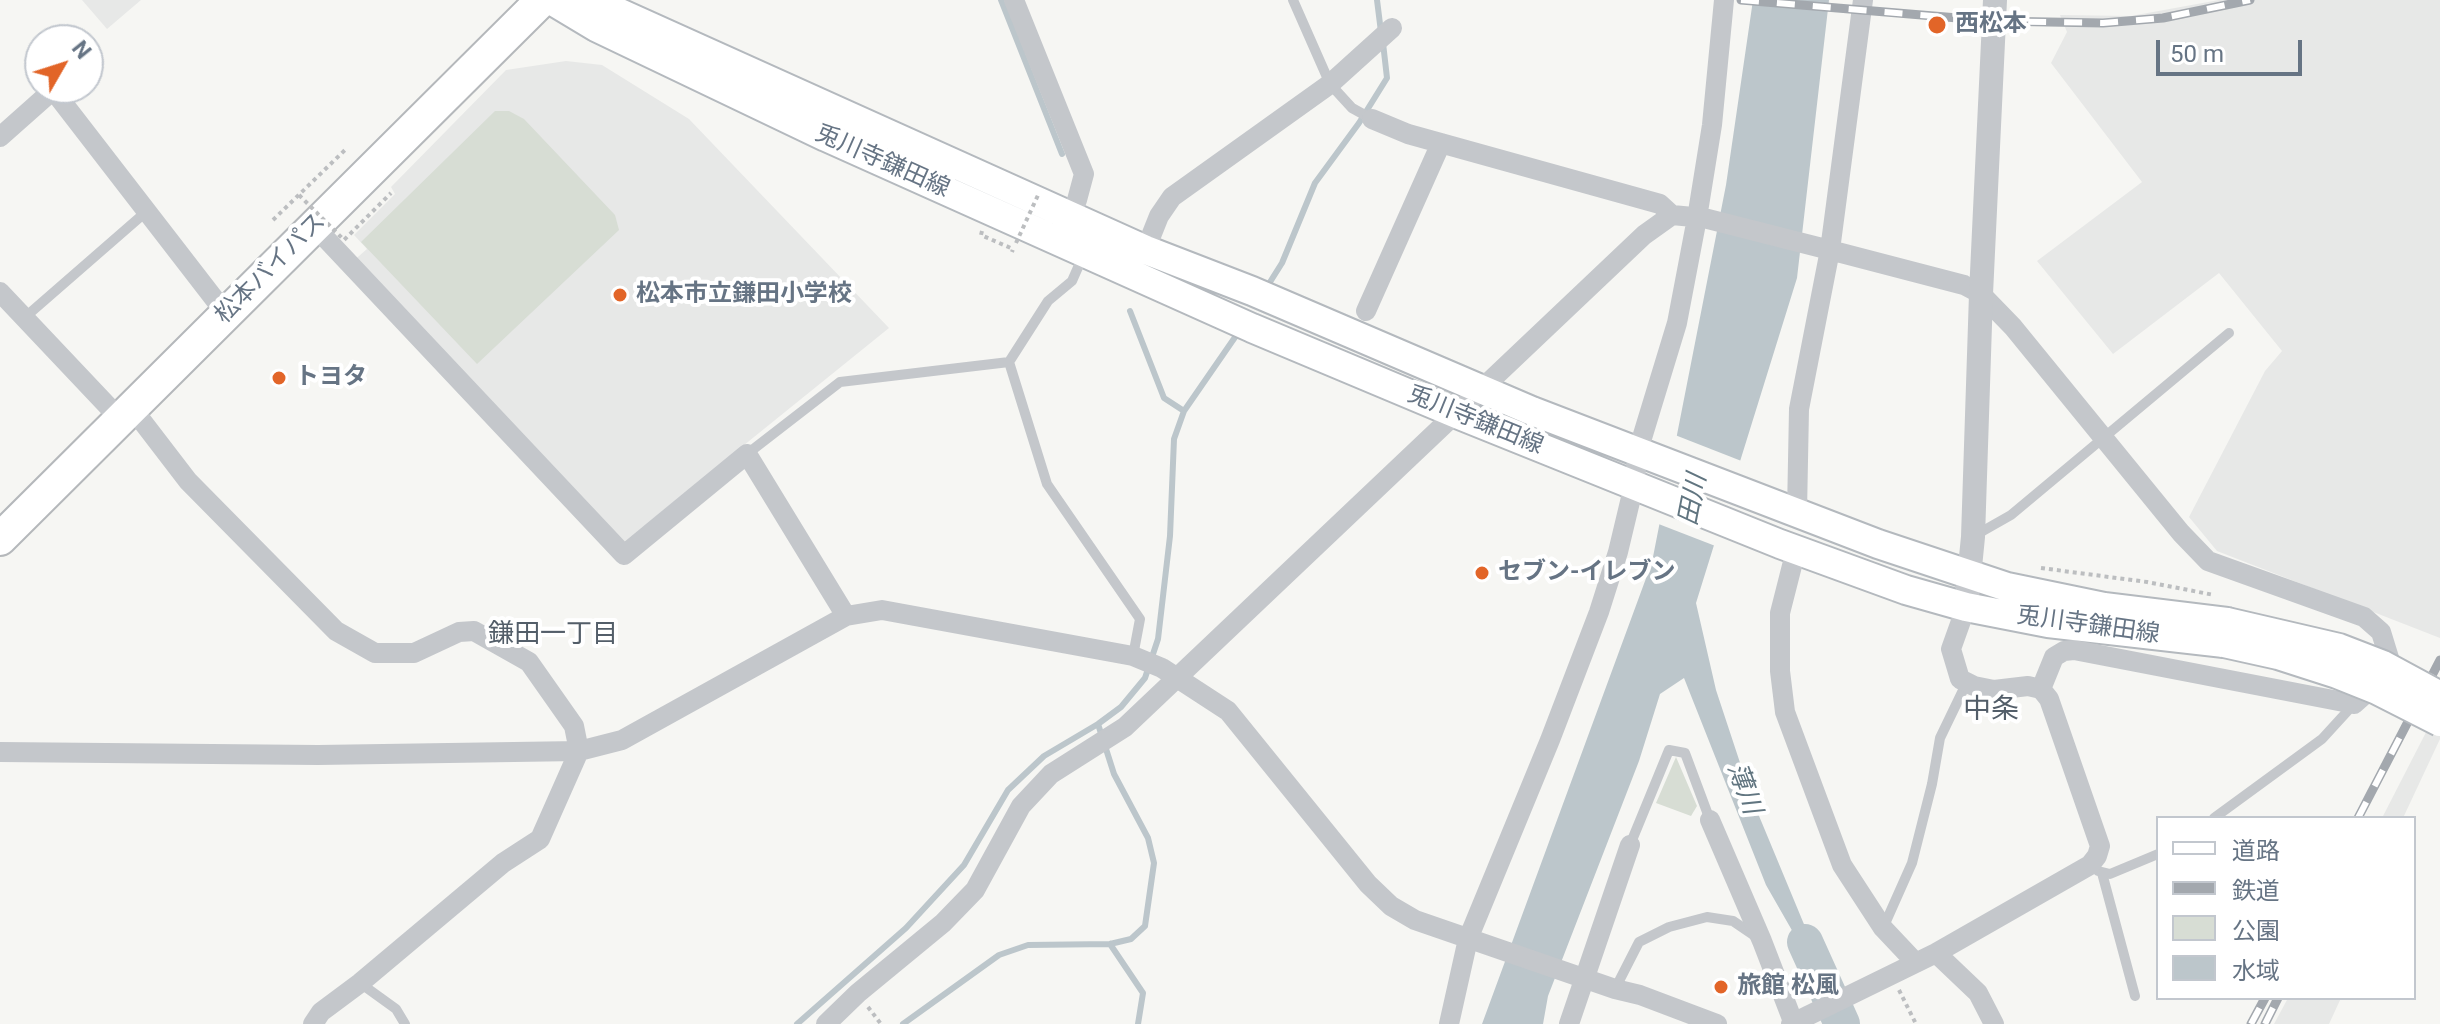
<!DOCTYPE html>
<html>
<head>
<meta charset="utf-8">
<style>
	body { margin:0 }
	#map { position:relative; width:2440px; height:1024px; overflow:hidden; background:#f6f6f3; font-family:Roboto,"Noto Sans JP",sans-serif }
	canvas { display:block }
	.legend { position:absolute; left:2156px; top:816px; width:260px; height:184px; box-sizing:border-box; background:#fff; border:2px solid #c2c7ce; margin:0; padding:10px 14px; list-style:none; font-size:24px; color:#667484 }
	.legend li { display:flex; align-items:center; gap:16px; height:40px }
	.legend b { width:40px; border:2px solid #c2c7ce }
	.north { position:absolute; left:24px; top:24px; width:80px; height:80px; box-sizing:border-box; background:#fff; border:2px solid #c2c7ce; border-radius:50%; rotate:51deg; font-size:22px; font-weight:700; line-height:32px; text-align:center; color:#667484 }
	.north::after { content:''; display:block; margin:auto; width:28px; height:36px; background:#e26528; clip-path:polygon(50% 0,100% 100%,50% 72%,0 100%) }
	.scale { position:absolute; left:2156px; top:40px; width:146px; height:36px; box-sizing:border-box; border:4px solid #667484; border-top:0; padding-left:10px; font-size:24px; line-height:28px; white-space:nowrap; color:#667484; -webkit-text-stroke:6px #fff; paint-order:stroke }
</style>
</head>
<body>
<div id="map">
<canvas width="2440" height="1024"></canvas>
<ul class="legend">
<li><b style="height:10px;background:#fff"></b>道路</li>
<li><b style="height:10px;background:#a3a8ae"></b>鉄道</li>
<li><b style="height:22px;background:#d7ddd4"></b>公園</li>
<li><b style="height:22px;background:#bcc6cb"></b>水域</li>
</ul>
<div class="north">N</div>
<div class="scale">50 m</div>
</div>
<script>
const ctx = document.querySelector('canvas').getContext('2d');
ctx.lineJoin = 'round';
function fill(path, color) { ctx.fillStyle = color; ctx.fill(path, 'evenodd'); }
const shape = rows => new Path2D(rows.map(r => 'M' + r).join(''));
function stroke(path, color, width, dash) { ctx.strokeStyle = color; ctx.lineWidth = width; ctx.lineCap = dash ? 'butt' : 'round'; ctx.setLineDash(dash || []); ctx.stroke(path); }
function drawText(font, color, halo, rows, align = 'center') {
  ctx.font = font + ' Roboto,"Noto Sans JP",sans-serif'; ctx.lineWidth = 8; ctx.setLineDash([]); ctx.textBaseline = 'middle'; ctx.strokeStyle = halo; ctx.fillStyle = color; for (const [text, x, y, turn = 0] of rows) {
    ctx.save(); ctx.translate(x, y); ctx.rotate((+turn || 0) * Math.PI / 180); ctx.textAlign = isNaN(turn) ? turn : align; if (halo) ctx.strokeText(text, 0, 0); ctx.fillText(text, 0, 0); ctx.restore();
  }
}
const built = shape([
	[82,0,141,0,107,29],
	[2219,0,2440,0,2440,638,2217,551,2189,517,2265,371,2282,351,2219,273,2113,354,2037,261,2142,182,2051,63,2067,32,2060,15,2131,16],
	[566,61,602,65,689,119,889,328,624,542,351,263,367,249,354,235,395,194,391,187,506,70],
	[2440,705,2440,739,2403,818,2382,818],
	[2288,998,2341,998,2329,1024,2274,1024]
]);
const green = shape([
	[495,111,509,111,524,119,615,215,619,230,477,364,361,242],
	[1676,757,1697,806,1691,816,1656,803]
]);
const water = shape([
	[1753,0,1829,0,1797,278,1696,603,1716,690,1752,799,1845,1023,1766,885,1684,678,1660,694,1639,761,1548,996,1543,1024,1482,1024,1652,562,1726,185]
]);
const pier = shape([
	[1675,435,1744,462,1718,547,1656,523]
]);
const stream = shape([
	[1001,0,1062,154],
	[1377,0,1381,32],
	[1265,290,1282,263,1315,183,1359,123,1387,78,1383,43],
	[1130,311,1164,398,1184,411],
	[1110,944,1143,993,1138,1024],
	[797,1024,906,928,964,865,1008,790,1044,756,1098,724,1121,707,1145,678,1158,639,1170,536,1174,439,1184,411,1240,330],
	[903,1024,999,955,1028,945,1110,944,1131,939,1145,926,1154,863,1148,838,1114,774,1098,724]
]);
const river = shape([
	[1805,942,1842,1024]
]);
const path = shape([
	[273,220,346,149],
	[982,231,981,235,1013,249,1012,252],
	[2041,568,2147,582,2214,595],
	[1899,990,1916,1024],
	[868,1007,881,1024]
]);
const service = shape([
	[1293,0,1330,84,1352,108,1372,119],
	[23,319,147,211],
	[1009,362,1047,484,1140,619,1133,656],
	[747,454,840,382,1009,362,1048,301,1072,281,1083,256],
	[1974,536,2011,515,2229,333],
	[2214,818,2322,739,2354,704],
	[1630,845,1669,750,1685,753,1710,820],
	[2098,871,2110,874,2158,854],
	[2102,873,2135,996],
	[1884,926,1912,863,1932,784,1940,738,1967,682],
	[360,983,396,1009,405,1024],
	[1615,989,1639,942,1669,927,1707,917,1733,921,1758,938]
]);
const minor = shape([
	[1014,0,1084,174,1077,200,1065,227],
	[1372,119,1408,134,1660,204,1672,215,1704,218,1822,248,1964,285,1981,294,2013,327,2181,533,2208,561,2364,617,2381,632,2389,658,2382,679,2354,704,2074,650,2064,651,2054,657,2041,689],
	[0,137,53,90,226,314],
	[314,226,624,555,747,454,846,616],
	[1141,261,1159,216,1172,197,1330,84,1392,28],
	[0,292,121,420],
	[1366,311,1441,143],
	[132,408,188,481,336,631,375,653,414,653,459,632,474,631,529,662,574,726,579,751,540,839,503,863,360,983,321,1012,313,1024],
	[1797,512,1799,409,1830,250,1863,0],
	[1796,550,1780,613,1780,671,1785,712,1842,865,1883,928,1916,963],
	[0,752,318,755,579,751,622,740,846,616,882,610,1133,656,1162,668,1228,711,1368,884,1391,906,1415,920,1615,989,1640,995,1717,1024],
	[1710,820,1762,941,1794,1024],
	[1936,953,1978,993,1994,1024],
	[826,1024,858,993,943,923,975,890,1021,806,1051,774,1125,727,1644,235,1672,215],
	[1449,1024,1468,939,1550,740,1599,612,1618,552,1634,485,1638,451,1677,323,1697,218,1712,125,1724,0],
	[1569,1024,1630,845],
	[1791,1024,1936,953,2090,865,2097,856,2100,846,2049,699,2041,689,2028,686,1994,690,1974,686,1960,679,1951,649,1966,607]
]);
const tertiary = shape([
	[1966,607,1973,537,1981,294,1995,0]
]);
const secondary = shape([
	[551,0,596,27,826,137,1252,328,1457,414,1780,544,1906,590,1966,607,2048,623,2224,643],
	[591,0,1146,250,1252,291,1532,411,1878,544,2007,587,2104,607,2227,622]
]);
const trunk = shape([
	[0,539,542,0]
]);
const rail = shape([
	[1741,0,1994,21,2103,23,2163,18,2250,0],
	[2358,818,2440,660],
	[2251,1024,2265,998],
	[2265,1024,2278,998]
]);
const pathBridge = shape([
	[299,195,344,240,391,193],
	[1016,243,1039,193]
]);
const secondaryBridge = shape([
	[2227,622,2339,648,2383,665,2440,696],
	[2224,643,2278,655,2337,674,2377,690,2440,722]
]);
const markers = [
	[1937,25,10,"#e26528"],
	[620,295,8,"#e26528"],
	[279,378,8,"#e26528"],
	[1482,573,8,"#e26528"],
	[1721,987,8,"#e26528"]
];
const poiNames = [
	["西松本",1955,25],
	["松本市立鎌田小学校",636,295],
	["トヨタ",295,378],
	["セブン-イレブン",1498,573],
	["旅館 松風",1737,987]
];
const streetNames = [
	["兎川寺鎌田線",882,162,24],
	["松本バイパス",271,269,-45],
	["兎川寺鎌田線",1475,421,22],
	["兎川寺鎌田線",2088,626,8]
];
const waterNames = [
	["田川",1694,500,-79],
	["薄川",1743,789,70]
];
const neighbourhoodNames = [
	["鎌田一丁目",553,635]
];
const quarterNames = [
	["中条",1991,711]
];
fill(built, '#e7e8e7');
fill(green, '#d7ddd4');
fill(water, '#bcc6cb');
fill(pier, '#f6f6f3');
stroke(stream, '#bcc6cb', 6);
stroke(river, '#bcc6cb', 36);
stroke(secondary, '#b4b9be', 32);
stroke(trunk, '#b5b8bb', 36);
stroke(path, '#bcbec0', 4, [4, 4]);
stroke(service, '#c4c7cb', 10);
stroke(minor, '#c4c7cb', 20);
stroke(tertiary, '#c4c7cb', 24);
stroke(secondary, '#fff', 28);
stroke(trunk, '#fff', 32);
stroke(rail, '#a3a8ae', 9);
stroke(rail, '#fff', 6, [18]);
stroke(secondaryBridge, '#b4b9be', 32, []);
stroke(pathBridge, '#bcbec0', 4, [4, 4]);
stroke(secondaryBridge, '#fff', 28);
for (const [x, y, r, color] of markers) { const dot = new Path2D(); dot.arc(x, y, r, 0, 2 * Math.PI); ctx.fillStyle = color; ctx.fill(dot); stroke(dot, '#fff', 3); }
drawText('bold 24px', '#667484', '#fff', poiNames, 'left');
drawText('24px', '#667484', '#fff', streetNames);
drawText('italic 26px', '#617580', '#fff', waterNames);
drawText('26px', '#535e69', '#fff', neighbourhoodNames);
drawText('28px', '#535e69', '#fff', quarterNames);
</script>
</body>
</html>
